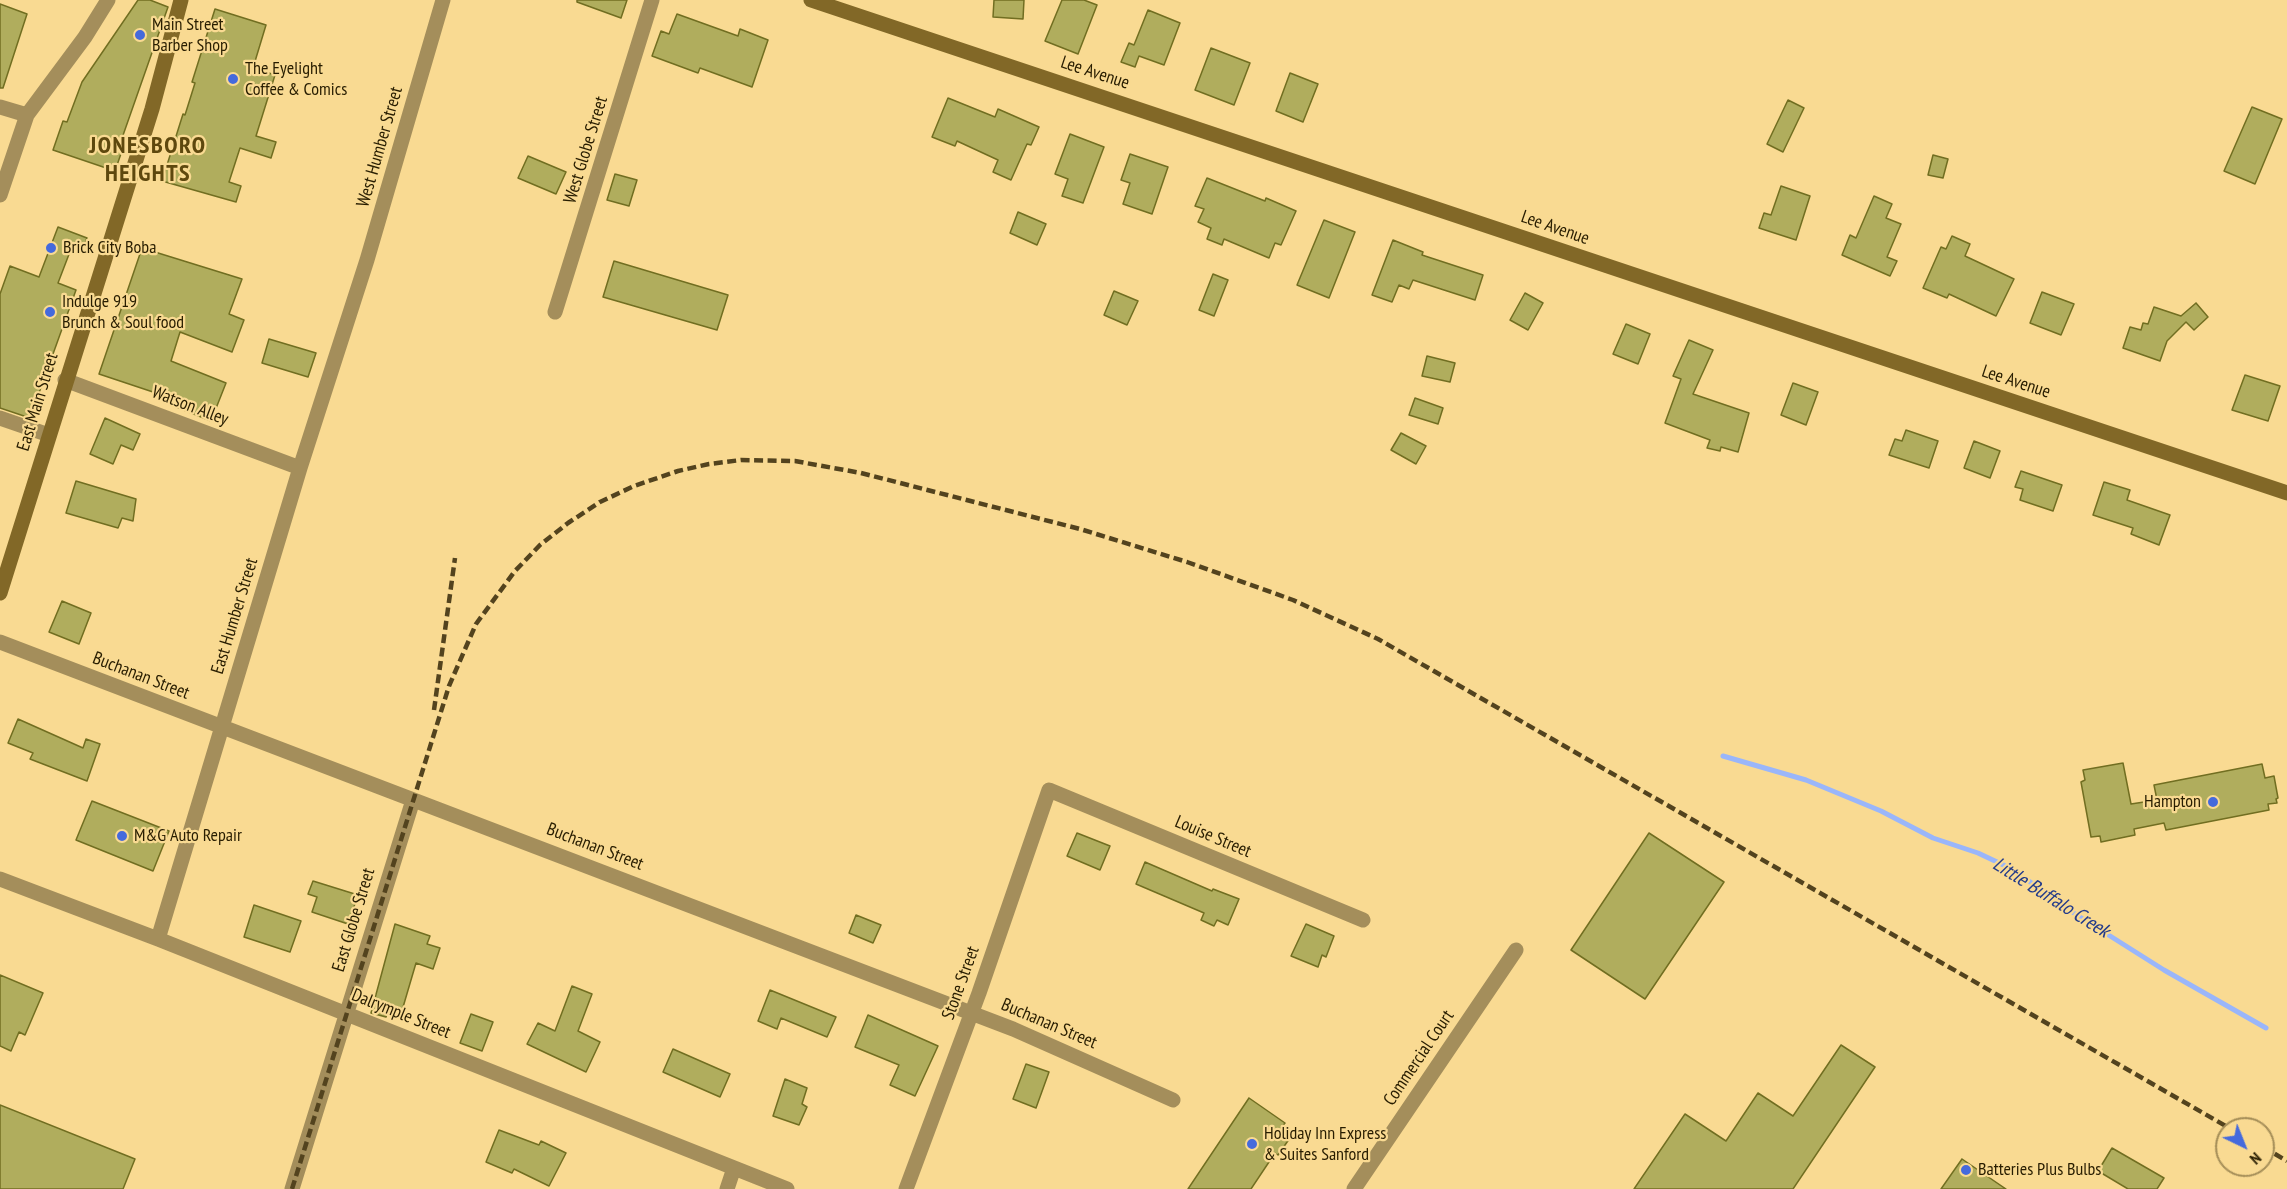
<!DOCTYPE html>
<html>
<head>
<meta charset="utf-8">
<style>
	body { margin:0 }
	#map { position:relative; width:2287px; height:1189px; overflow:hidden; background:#f9da92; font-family:"PT Sans Narrow",sans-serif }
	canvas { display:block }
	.north { position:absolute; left:2215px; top:1117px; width:60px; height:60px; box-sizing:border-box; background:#f9da92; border:2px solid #a58e58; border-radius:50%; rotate:137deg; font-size:16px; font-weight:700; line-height:24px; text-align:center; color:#281d00 }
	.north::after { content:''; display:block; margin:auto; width:21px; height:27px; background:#456adc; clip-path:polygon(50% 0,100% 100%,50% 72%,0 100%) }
</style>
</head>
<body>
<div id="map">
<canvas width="2287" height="1189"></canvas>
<div class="north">N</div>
</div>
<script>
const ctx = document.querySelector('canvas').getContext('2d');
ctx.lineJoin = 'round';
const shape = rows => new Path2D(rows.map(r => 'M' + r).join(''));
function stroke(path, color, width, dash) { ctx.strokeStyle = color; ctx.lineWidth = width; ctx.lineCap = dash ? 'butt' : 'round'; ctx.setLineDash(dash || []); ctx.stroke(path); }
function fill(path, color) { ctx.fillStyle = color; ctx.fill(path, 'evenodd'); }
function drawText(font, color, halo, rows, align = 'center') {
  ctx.font = font + ' "PT Sans Narrow",sans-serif'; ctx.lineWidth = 4.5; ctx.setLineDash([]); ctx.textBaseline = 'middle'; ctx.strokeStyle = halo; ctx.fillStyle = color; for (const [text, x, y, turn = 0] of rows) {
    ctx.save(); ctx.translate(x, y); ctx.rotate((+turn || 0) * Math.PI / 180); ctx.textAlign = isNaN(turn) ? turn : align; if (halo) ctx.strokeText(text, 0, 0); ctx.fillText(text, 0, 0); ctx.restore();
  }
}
const stream = shape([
	[1723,756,1806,780,1881,811,1933,838,1978,853,2014,870,2061,905,2164,970,2266,1028]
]);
const building = shape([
	[138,0,150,0,168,7,121,141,125,142,115,171,53,150,63,121,67,122,82,82,138,0],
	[577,0,627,0,621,18,577,2,577,0],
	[994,0,1024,0,1023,19,993,17,994,0],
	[1062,0,1084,0,1097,5,1078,54,1045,41,1062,0],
	[0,4,27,14,3,88,0,88,0,4],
	[215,9,266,25,253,68,275,75,256,136,276,142,271,158,240,148,229,182,241,186,236,202,162,181,183,114,185,115,195,83,192,82,215,9],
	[1148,10,1180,23,1164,65,1139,56,1135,67,1121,62,1129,43,1134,45,1148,10],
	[677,14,738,36,740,29,768,40,752,87,700,68,698,73,652,56,661,31,669,34,677,14],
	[1211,48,1250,63,1234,105,1195,90,1211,48],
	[1290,73,1318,84,1303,122,1276,111,1290,73],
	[948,98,995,117,998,109,1039,127,1031,145,1027,144,1011,180,993,172,998,160,957,141,955,146,932,137,948,98],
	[1788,100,1804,108,1783,152,1767,144,1788,100],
	[2252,107,2282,119,2255,184,2224,171,2252,107],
	[1070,134,1104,147,1083,203,1062,196,1068,179,1055,174,1070,134],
	[1130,154,1168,167,1152,214,1123,204,1130,183,1121,180,1130,154],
	[1933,155,1948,159,1943,178,1928,175,1933,155],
	[528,156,566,172,556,194,518,178,528,156],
	[615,174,637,180,629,206,607,200,615,174],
	[1207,178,1265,201,1266,198,1296,211,1281,245,1275,243,1269,258,1224,239,1222,245,1207,239,1211,228,1198,222,1204,209,1195,206,1207,178],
	[1781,186,1810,196,1796,240,1759,228,1764,213,1771,215,1781,186],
	[1874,196,1892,204,1886,218,1901,224,1887,257,1897,261,1890,276,1842,255,1850,235,1856,238,1874,196],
	[1018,212,1046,224,1037,245,1010,233,1018,212],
	[1324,220,1355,232,1329,298,1297,285,1324,220],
	[58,227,87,238,81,253,71,249,58,283,76,290,30,418,0,408,0,294,10,266,39,277,58,227],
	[1952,236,1970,244,1965,256,2014,279,1996,316,1949,294,1947,298,1923,288,1941,247,1946,249,1952,236],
	[1393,240,1423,252,1422,255,1483,275,1475,300,1413,280,1409,289,1399,285,1392,302,1372,295,1393,240],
	[142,248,242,279,229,314,244,320,232,352,180,332,171,361,226,383,211,421,174,406,177,400,99,374,142,248],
	[614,261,728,295,717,330,603,297,614,261],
	[1213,274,1228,280,1214,316,1199,310,1213,274],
	[1114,291,1138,301,1127,325,1104,315,1114,291],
	[2042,292,2074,304,2061,335,2030,323,2042,292],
	[1525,293,1543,303,1528,330,1510,320,1525,293],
	[2196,303,2208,317,2194,330,2186,322,2167,341,2160,361,2123,348,2130,327,2141,330,2143,323,2148,324,2154,307,2181,316,2196,303],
	[1626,324,1650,334,1638,364,1613,354,1626,324],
	[269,339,316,353,308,377,262,363,269,339],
	[1689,340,1713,350,1693,394,1749,413,1738,452,1721,447,1720,451,1707,448,1710,440,1665,423,1681,379,1673,376,1689,340],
	[1427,356,1455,363,1450,382,1422,376,1427,356],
	[2245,375,2280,386,2268,421,2232,410,2245,375],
	[1793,383,1818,392,1806,425,1781,415,1793,383],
	[1415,398,1443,408,1438,424,1409,415,1415,398],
	[105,418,140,434,133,450,121,445,113,464,90,454,105,418],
	[1906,430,1938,441,1929,468,1889,455,1895,439,1902,441,1906,430],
	[1401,433,1426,446,1416,464,1391,450,1401,433],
	[1974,441,2000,451,1990,478,1964,468,1974,441],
	[2021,471,2062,485,2053,511,2020,500,2023,489,2015,487,2021,471],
	[76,481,136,499,133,521,122,518,118,528,66,513,76,481],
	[2104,482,2130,490,2127,500,2170,515,2159,545,2131,534,2133,528,2093,515,2104,482],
	[62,601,91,613,79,644,49,632,62,601],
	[18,719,83,748,86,739,100,744,87,781,30,759,33,753,8,743,18,719],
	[2123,763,2131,804,2157,800,2154,785,2262,764,2265,778,2274,776,2278,798,2276,799,2277,803,2268,804,2269,810,2166,830,2164,823,2134,829,2135,835,2101,842,2100,836,2091,837,2081,782,2085,780,2083,770,2123,763],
	[92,801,169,831,153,871,76,840,92,801],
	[1077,833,1110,846,1100,870,1067,856,1077,833],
	[1649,833,1724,882,1645,999,1571,950,1649,833],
	[1145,862,1212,891,1213,889,1239,899,1228,925,1217,920,1214,926,1201,920,1204,913,1136,884,1145,862],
	[313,881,358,895,348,924,312,912,317,897,308,894,313,881],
	[254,905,301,921,290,952,244,937,254,905],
	[856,915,881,925,873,943,849,933,856,915],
	[395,924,430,936,427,944,440,948,433,969,416,963,401,1014,388,1011,386,1017,371,1013,395,924],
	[1306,924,1334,936,1326,957,1322,955,1318,967,1291,956,1306,924],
	[0,975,43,993,25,1035,19,1032,11,1051,0,1046,0,975],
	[572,986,592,994,578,1031,600,1042,586,1072,527,1044,538,1023,555,1031,572,986],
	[770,990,836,1017,827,1037,781,1018,777,1029,758,1021,770,990],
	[471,1014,493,1022,482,1051,460,1043,471,1014],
	[868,1015,938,1046,915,1096,890,1085,899,1065,855,1047,868,1015],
	[1841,1045,1875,1067,1793,1189,1634,1189,1685,1114,1726,1141,1758,1093,1793,1116,1841,1045],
	[673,1049,730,1074,720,1097,663,1072,673,1049],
	[1026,1064,1049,1072,1036,1108,1013,1099,1026,1064],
	[785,1079,807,1088,802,1104,807,1107,799,1125,773,1116,785,1079],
	[1249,1098,1285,1123,1281,1128,1292,1135,1278,1155,1275,1153,1251,1189,1188,1189,1249,1098],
	[0,1105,135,1159,123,1189,0,1189,0,1105],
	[499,1130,539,1145,541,1141,566,1153,549,1186,514,1169,512,1173,486,1162,499,1130],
	[2112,1148,2164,1178,2157,1189,2128,1189,2098,1171,2112,1148],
	[1962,1159,2006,1189,1941,1189,1962,1159]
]);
const street = shape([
	[0,107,27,115],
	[0,195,27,115,85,37,108,0],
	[555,312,652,0],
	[65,380,300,468],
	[0,418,49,435],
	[0,642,1013,1029,1173,1100],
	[0,879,158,939,787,1189],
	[158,939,300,468,367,260,443,0],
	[292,1189,413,800],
	[727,1189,734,1168],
	[906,1189,979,993,1049,790,1363,920],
	[1354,1189,1516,950]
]);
const secondary = shape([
	[811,0,2287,493],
	[0,593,152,109,181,0]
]);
const rail = shape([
	[434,710,455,558],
	[2263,1147,2287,1161],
	[292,1189,449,686,476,624,515,571,540,545,568,523,600,502,634,486,678,471,709,464,741,460,795,461,861,473,1080,529,1187,562,1293,600,1378,639,2231,1129]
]);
const markers = [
	[140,35,6,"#456adc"],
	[233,79,6,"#456adc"],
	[51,248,6,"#456adc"],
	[50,312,6,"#456adc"],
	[2213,802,6,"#456adc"],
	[122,836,6,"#456adc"],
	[1252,1144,6,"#456adc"],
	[1966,1170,6,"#456adc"]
];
const poiNames = [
	["Main Street",152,25],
	["Barber Shop",152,46],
	["The Eyelight",245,69],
	["Coffee & Comics",245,90],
	["Brick City Boba",63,248],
	["Indulge 919",62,302],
	["Brunch & Soul food",62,323],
	["Hampton",2201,802,"right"],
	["M&G Auto Repair",134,836],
	["Holiday Inn Express",1264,1134],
	["& Suites Sanford",1264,1155],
	["Batteries Plus Bulbs",1978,1170]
];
const streetNames = [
	["Lee Avenue",1095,73,18],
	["West Humber Street",380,147,-74],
	["West Globe Street",586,150,-73],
	["Lee Avenue",1555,228,19],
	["Lee Avenue",2016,382,18],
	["East Main Street",38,402,-73],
	["Watson Alley",190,406,21],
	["East Humber Street",235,616,-73],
	["Buchanan Street",141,676,21],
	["Louise Street",1213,837,23],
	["Buchanan Street",595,847,21],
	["East Globe Street",354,920,-73],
	["Stone Street",961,983,-70],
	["Dalrymple Street",401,1014,22],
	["Buchanan Street",1049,1024,23],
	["Commercial Court",1419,1058,-56]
];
const waterNames = [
	["Little Buffalo Creek",2051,898,32]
];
const districtNames = [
	["JONESBORO",148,146],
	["HEIGHTS",148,174]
];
stroke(stream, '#9ab6fa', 5);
fill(building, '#b0ad5d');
stroke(building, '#716e21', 1.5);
stroke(street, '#a48e5b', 15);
stroke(secondary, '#826827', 15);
stroke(rail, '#53431e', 4.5, [9, 4.5]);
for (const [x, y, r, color] of markers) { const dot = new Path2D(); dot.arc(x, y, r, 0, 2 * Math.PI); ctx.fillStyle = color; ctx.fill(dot); stroke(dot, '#f9da92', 2); }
drawText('18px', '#281d00', '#f9da92', poiNames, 'left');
drawText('18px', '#281d00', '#f9da92', streetNames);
drawText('italic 20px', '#243c8a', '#f9da92', waterNames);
ctx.letterSpacing = '1.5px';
drawText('bold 24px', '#5e480e', '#f9da92', districtNames);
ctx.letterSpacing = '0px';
</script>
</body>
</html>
